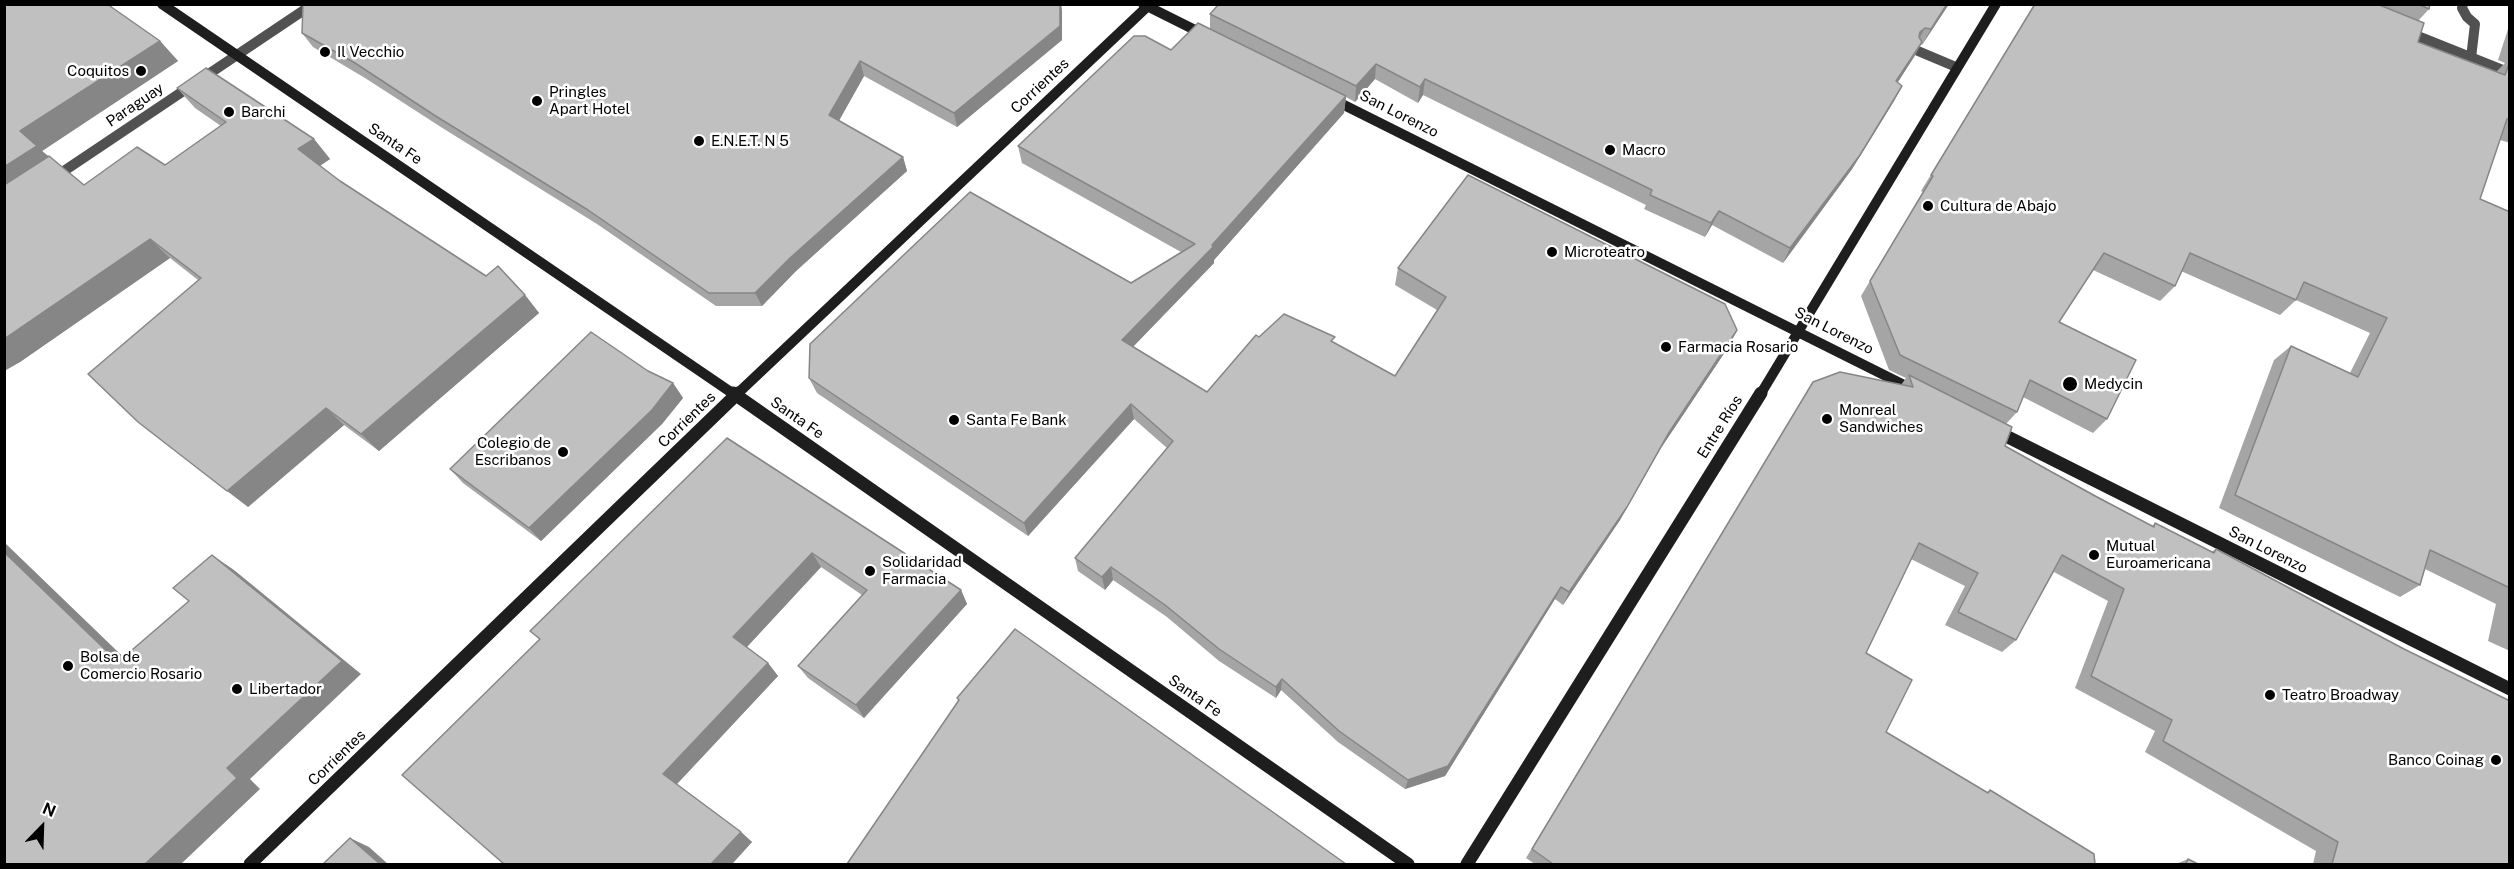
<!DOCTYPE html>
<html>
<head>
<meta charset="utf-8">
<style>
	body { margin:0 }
	#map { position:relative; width:2514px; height:869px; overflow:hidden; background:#fff; font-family:"Public Sans",sans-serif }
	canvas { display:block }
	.frame { position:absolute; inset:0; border:6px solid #000; pointer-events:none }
	.north { position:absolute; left:12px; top:797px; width:60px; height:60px; -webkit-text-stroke:4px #fff; paint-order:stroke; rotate:23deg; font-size:16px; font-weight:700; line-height:24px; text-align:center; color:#000 }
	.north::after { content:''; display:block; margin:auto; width:21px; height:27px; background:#000; clip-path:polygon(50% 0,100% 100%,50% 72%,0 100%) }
</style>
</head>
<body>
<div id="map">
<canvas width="2514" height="869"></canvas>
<div class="frame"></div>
<div class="north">N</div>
</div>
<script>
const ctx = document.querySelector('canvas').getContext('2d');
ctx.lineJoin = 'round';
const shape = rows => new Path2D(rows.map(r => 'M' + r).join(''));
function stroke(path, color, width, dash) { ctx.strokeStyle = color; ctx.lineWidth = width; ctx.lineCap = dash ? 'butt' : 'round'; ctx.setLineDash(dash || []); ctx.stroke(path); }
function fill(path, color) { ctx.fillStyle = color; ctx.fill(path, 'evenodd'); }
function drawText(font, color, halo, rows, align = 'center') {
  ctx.font = font + ' "Public Sans",sans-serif'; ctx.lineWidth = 5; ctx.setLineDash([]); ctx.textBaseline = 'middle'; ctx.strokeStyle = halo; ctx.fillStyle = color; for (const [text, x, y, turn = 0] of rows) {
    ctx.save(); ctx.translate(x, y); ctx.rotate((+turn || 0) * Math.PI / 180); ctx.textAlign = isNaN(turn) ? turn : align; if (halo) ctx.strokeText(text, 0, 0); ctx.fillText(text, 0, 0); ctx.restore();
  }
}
const lane = shape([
	[2463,4,2462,8,2467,17,2475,24,2471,58],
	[1918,51,1956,67]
]);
const street = shape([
	[2405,31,2510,73],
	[52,179,313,4]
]);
const secondaryFar1 = shape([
	[162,4,735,395],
	[1143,4,1205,35],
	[1330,98,1916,391],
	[736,395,1150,4],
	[1760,395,1996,4]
]);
const secondary = shape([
	[733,393,1408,864],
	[1996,431,2510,689],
	[250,864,738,393],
	[1467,864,1761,393]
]);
const wall = shape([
	[4,4,160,41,178,61,42,151,84,185,165,165,221,126,195,108,177,88,314,139,330,159,320,166,340,181,486,276,525,295,539,313,379,451,344,425,248,507,198,280,170,258,20,362,4,371],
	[303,4,1061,4,1062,11,1062,40,957,127,864,76,839,121,903,157,907,171,796,271,762,306,716,306,597,224,444,129,365,78,313,47,302,33],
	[1219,4,1949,4,1922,45,1921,44,1914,57,1898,82,1894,101,1852,169,1783,263,1712,225,1705,237,1644,209,1646,205,1423,95,1418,103,1375,79,1355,102,1346,97,1344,113,1214,260,1214,263,1133,347,1207,392,1259,337,1334,343,1395,376,1437,310,1395,285,1398,268,1737,330,1729,346,1661,448,1620,520,1563,605,1555,599,1445,776,1405,789,1338,742,1281,690,1276,698,1219,661,1167,617,1113,580,1105,590,1078,571,1075,558,1167,448,1134,419,1028,536,817,393,809,378,1131,283,1181,252,1022,163,1018,146,1171,50,1210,28,1210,14],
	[2035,4,2430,4,2429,9,2418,21,2418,42,2496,72,2505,63,2498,60,2510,23,2510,143,2500,140,2480,199,2510,212,2510,651,2488,641,2496,604,2425,569,2420,585,2400,597,2219,508,2274,360,2291,346,2350,373,2370,333,2296,300,2280,315,2181,271,2175,286,2160,301,2093,270,2059,322,2107,419,2093,433,2023,397,2017,412,2006,424,2005,446,2152,526,2155,523,2211,552,2216,549,2510,864,2313,864,2316,851,2145,752,2155,731,2075,688,2108,601,2054,572,2016,640,2002,652,1945,625,1965,586,1911,559,1866,653,1886,732,1987,792,1990,790,2095,864,1535,864,1526,858,1813,382,1901,385,1906,378,1889,370,1861,296,1923,192,1921,191],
	[673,383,683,398,662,424,541,541,463,483,450,469],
	[727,438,961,590,967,604,864,718,808,678,798,666,862,595,821,567,747,647,768,663,778,676,677,784,741,832,752,842,732,864,540,640,530,631],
	[2188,859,2198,864,2176,864]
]);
const shadedWall = shape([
	[1060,4,1061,4,1062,11,1062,40,957,127,954,113],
	[1947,4,1949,4,1922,45,1931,29],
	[1925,28,1916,44,1920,32],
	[160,41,178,61,42,151,59,165,4,202,4,167,20,131],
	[1922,42,1914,57,1888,97,1896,81],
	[860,61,864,76,834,129,829,115],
	[1376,64,1375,79,1355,102,1356,86],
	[1425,79,1423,95,1418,103,1420,87],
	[1902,86,1894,101,1852,169,1783,263,1790,248],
	[1346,96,1344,113,1214,260,1214,263,1124,356,1122,340,1212,245],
	[314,139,330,159,315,169,298,149],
	[903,157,907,171,796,271,762,306,755,293,790,258],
	[1719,211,1712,225,1705,237,1711,223],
	[150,239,170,258,20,362,4,371,4,339],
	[525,295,539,313,379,451,361,434],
	[1737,330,1729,346,1661,448,1620,520,1563,605,1569,592,1668,434],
	[673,383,683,398,662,424,541,541,529,528],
	[1131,404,1134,419,1028,536,1024,523],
	[326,408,344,425,248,507,227,491],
	[4,542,143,676,118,662,4,552],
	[812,553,821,567,744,650,733,637],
	[212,555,234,570,361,674,250,779,260,789,181,864,145,864],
	[1111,567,1113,580,1105,590,1102,577],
	[1561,587,1555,599,1445,776,1405,789,1408,780],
	[961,590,967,604,864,718,856,705],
	[768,663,778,676,676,785,663,774],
	[1282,679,1281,690,1276,698,1276,687],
	[741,832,752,842,732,864,711,864],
	[350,838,369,847,388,864,380,864]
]);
const building = shape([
	[4,4,107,4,160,41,20,131,37,146,4,167,4,4],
	[303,4,1060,4,1060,26,954,113,860,61,829,115,903,157,790,258,755,293,709,293,588,210,434,115,355,63,302,33,303,4],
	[1219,4,1947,4,1931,29,1925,28,1920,32,1919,37,1922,42,1896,81,1902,86,1860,155,1790,248,1719,211,1711,223,1650,195,1652,190,1425,79,1420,87,1376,64,1356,86,1210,14,1219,4],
	[2035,4,2377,4,2424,23,2418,42,2505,75,2510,61,2510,120,2507,119,2480,199,2510,212,2510,588,2430,550,2420,585,2235,495,2291,346,2358,377,2387,318,2304,282,2296,300,2190,253,2175,286,2104,253,2059,322,2136,360,2107,419,2030,380,2017,412,1900,355,1870,281,1933,176,1931,175,2035,4],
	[2418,4,2430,4,2429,9,2418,4],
	[1198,23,1346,96,1212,245,1213,247,1122,340,1207,392,1256,335,1259,337,1284,314,1335,337,1331,341,1395,376,1446,297,1398,268,1468,175,1725,304,1737,330,1668,434,1627,507,1569,592,1561,587,1448,766,1408,780,1339,731,1282,679,1276,687,1219,649,1165,605,1111,567,1102,577,1075,558,1173,441,1131,404,1024,523,809,378,810,344,970,192,1131,283,1195,244,1018,146,1134,36,1145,36,1171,50,1198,23],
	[206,68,314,139,298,149,340,181,486,276,498,266,525,295,361,434,326,408,227,491,138,422,88,374,201,278,150,239,4,339,4,185,49,156,84,185,137,147,165,165,226,122,177,88,206,68],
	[591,332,648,371,673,383,652,410,529,528,450,469,591,332],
	[1840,372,1913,387,1909,375,2012,427,2005,446,2095,496,2154,527,2155,523,2214,553,2216,549,2404,649,2510,701,2510,864,2332,864,2338,842,2163,741,2172,720,2091,676,2124,589,2062,555,2016,640,1958,612,1978,573,1919,543,1866,653,1912,680,1886,732,1988,793,1990,790,2094,854,2095,864,1553,864,1532,849,1813,382,1840,372],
	[727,438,961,590,856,705,798,666,867,590,812,553,733,637,768,663,663,774,741,832,711,864,504,864,402,775,540,639,530,631,727,438],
	[4,552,118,662,189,601,173,588,212,555,342,661,227,768,237,778,145,864,4,864,4,552],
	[1015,629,1346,864,847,864,959,700,957,698,1015,629],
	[350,838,380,864,323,864,350,838],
	[2188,859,2198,864,2186,864,2188,859]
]);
const markers = [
	[325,52,6,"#000"],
	[141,71,6,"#000"],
	[537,101,6,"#000"],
	[229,112,6,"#000"],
	[699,141,6,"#000"],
	[1610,150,6,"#000"],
	[1928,206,6,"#000"],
	[1552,252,6,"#000"],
	[1666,347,6,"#000"],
	[2070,384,8,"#000"],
	[1827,419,6,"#000"],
	[954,420,6,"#000"],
	[563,452,6,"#000"],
	[2094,555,6,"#000"],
	[870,571,6,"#000"],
	[68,666,6,"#000"],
	[237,689,6,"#000"],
	[2270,695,6,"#000"],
	[2496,760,6,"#000"]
];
const poiNames = [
	["Il Vecchio",337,52],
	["Coquitos",129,71,"right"],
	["Pringles",549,92],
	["Apart Hotel",549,109],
	["Barchi",241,112],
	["E.N.E.T. N 5",711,141],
	["Macro",1622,150],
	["Cultura de Abajo",1940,206],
	["Microteatro",1564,252],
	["Farmacia Rosario",1678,347],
	["Medycin",2084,384],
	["Monreal",1839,410],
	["Sandwiches",1839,427],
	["Santa Fe Bank",966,420],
	["Colegio de",551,443,"right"],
	["Escribanos",551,460,"right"],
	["Mutual",2106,546],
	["Euroamericana",2106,563],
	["Solidaridad",882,562],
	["Farmacia",882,579],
	["Bolsa de",80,657],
	["Comercio Rosario",80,674],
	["Libertador",249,689],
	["Teatro Broadway",2282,695],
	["Banco Coinag",2484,760,"right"]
];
const streetNames = [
	["Corrientes",1040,86,-43],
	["Paraguay",135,105,-34],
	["San Lorenzo",1399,114,27],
	["Santa Fe",395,144,34],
	["San Lorenzo",1834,331,27],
	["Santa Fe",797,418,35],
	["Corrientes",687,420,-44],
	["Entre Ríos",1720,427,-58],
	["San Lorenzo",2268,550,27],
	["Santa Fe",1195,696,35],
	["Corrientes",337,758,-44]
];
stroke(lane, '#515151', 10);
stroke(street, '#515151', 10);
stroke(secondaryFar1, '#1e1e1e', 10);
stroke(secondary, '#1e1e1e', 13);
fill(wall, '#a5a5a5');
fill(shadedWall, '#868686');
fill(building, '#c0c0c0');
stroke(building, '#868686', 1.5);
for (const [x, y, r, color] of markers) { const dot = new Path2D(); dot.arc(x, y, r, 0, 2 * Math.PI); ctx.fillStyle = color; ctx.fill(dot); stroke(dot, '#fff', 2); }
drawText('15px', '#000', '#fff', poiNames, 'left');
drawText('15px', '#000', '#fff', streetNames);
</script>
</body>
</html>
